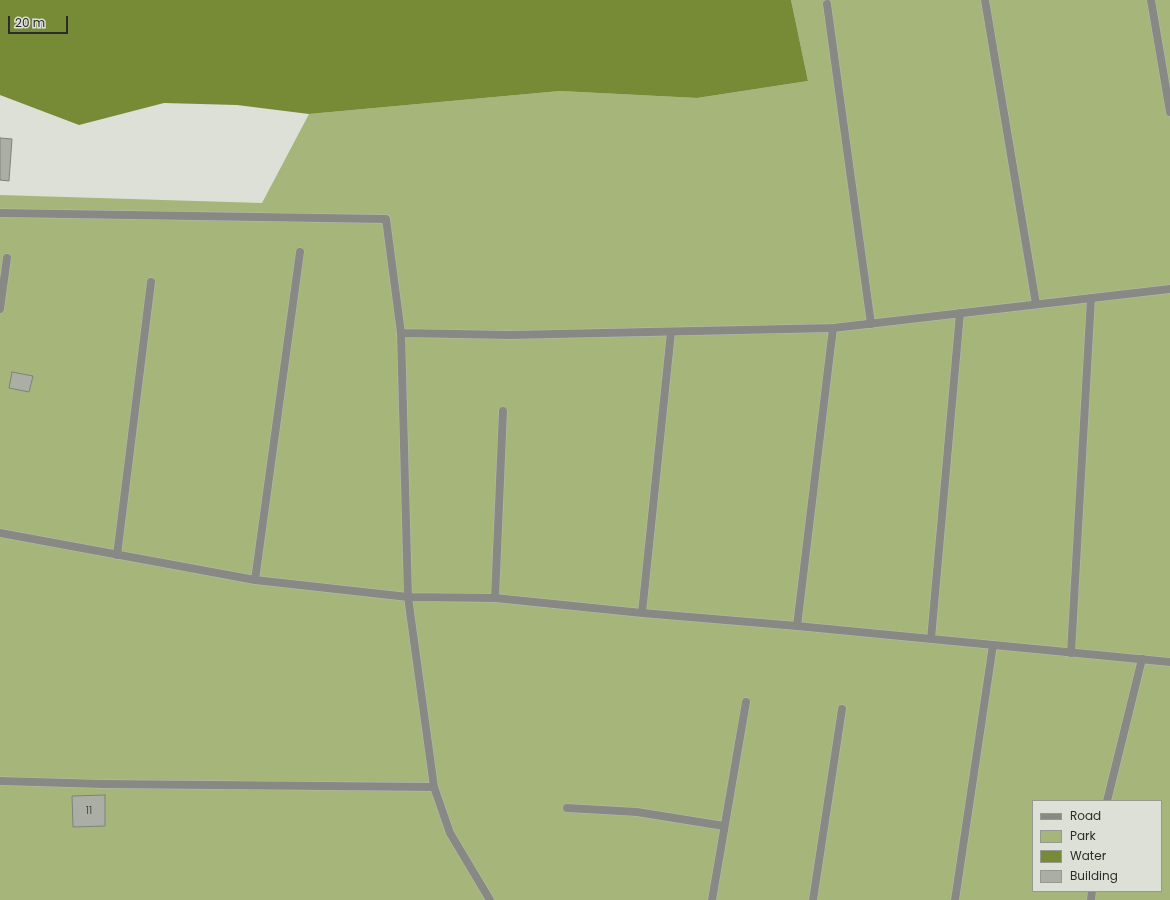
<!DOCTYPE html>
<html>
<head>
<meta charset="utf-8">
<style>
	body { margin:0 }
	#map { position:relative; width:1170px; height:900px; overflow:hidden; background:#dde0d7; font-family:Poppins,sans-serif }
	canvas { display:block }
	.legend { position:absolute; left:1032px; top:800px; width:130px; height:92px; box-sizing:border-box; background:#dde0d7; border:1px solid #969891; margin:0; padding:5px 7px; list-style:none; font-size:12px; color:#2b2c29 }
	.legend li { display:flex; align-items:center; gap:8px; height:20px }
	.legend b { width:20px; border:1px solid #969891 }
	.scale { position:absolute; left:8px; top:16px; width:60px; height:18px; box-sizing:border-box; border:2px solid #2b2c29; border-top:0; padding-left:5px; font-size:12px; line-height:14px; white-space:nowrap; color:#2b2c29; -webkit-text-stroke:3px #dde0d7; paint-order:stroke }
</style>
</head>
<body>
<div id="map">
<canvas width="1170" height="900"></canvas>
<ul class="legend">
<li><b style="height:5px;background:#888985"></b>Road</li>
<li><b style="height:11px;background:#a6b67a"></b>Park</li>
<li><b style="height:11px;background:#778b36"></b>Water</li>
<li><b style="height:11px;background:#abaea5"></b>Building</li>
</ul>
<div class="scale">20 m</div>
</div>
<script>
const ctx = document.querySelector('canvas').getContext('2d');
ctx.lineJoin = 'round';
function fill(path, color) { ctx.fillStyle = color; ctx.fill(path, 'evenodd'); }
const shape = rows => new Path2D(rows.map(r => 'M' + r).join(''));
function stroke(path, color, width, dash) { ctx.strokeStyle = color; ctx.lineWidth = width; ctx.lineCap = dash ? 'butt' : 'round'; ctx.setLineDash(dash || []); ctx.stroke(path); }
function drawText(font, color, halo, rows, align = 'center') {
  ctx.font = font + ' Poppins,sans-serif'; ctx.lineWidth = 3; ctx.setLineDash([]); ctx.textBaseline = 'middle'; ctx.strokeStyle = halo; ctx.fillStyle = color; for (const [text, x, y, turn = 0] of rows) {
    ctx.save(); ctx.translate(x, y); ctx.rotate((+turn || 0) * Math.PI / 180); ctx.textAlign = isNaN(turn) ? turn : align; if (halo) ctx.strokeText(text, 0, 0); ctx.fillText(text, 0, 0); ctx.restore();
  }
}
const green = shape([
	[791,0,1170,0,1170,900,0,900,0,195,262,203,309,114,560,91,697,98,808,81],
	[1033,801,1161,801,1161,891,1033,891]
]);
const water = shape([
	[0,0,791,0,808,81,697,98,560,91,309,114,237,105,164,103,79,125,0,95]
]);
const building = shape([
	[0,138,12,139,9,181,0,180,0,138],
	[12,372,33,376,29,392,9,388,12,372],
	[105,795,105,826,73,827,72,796,105,795]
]);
const lane = shape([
	[985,0,1036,304],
	[1151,0,1170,112],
	[827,4,871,324],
	[0,309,7,258],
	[117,555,151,282],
	[255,580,300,252],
	[495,598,503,411],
	[642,613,671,332],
	[797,626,833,328],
	[931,639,960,313],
	[1071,653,1091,298],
	[1107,801,1142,659],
	[567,808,637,812,724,826],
	[712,900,746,702],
	[813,900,842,709],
	[955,900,993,645],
	[1091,900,1092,891]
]);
const street = shape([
	[0,213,386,219,401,333,408,597,434,787,450,833,490,900],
	[401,333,510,335,833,328,1170,289],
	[0,533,255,580,408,597,495,598,642,613,797,626,1170,662],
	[0,781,103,784,434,787]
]);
const numberNames = [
	["11",89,811]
];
fill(green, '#a6b67a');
fill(water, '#778b36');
fill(building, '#abaea5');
stroke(building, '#80827a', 1);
stroke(lane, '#b9bcb4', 9);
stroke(street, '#b9bcb4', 9);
stroke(lane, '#888985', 8);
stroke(street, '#888985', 8);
drawText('10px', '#4b4c48', null, numberNames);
</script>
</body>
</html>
